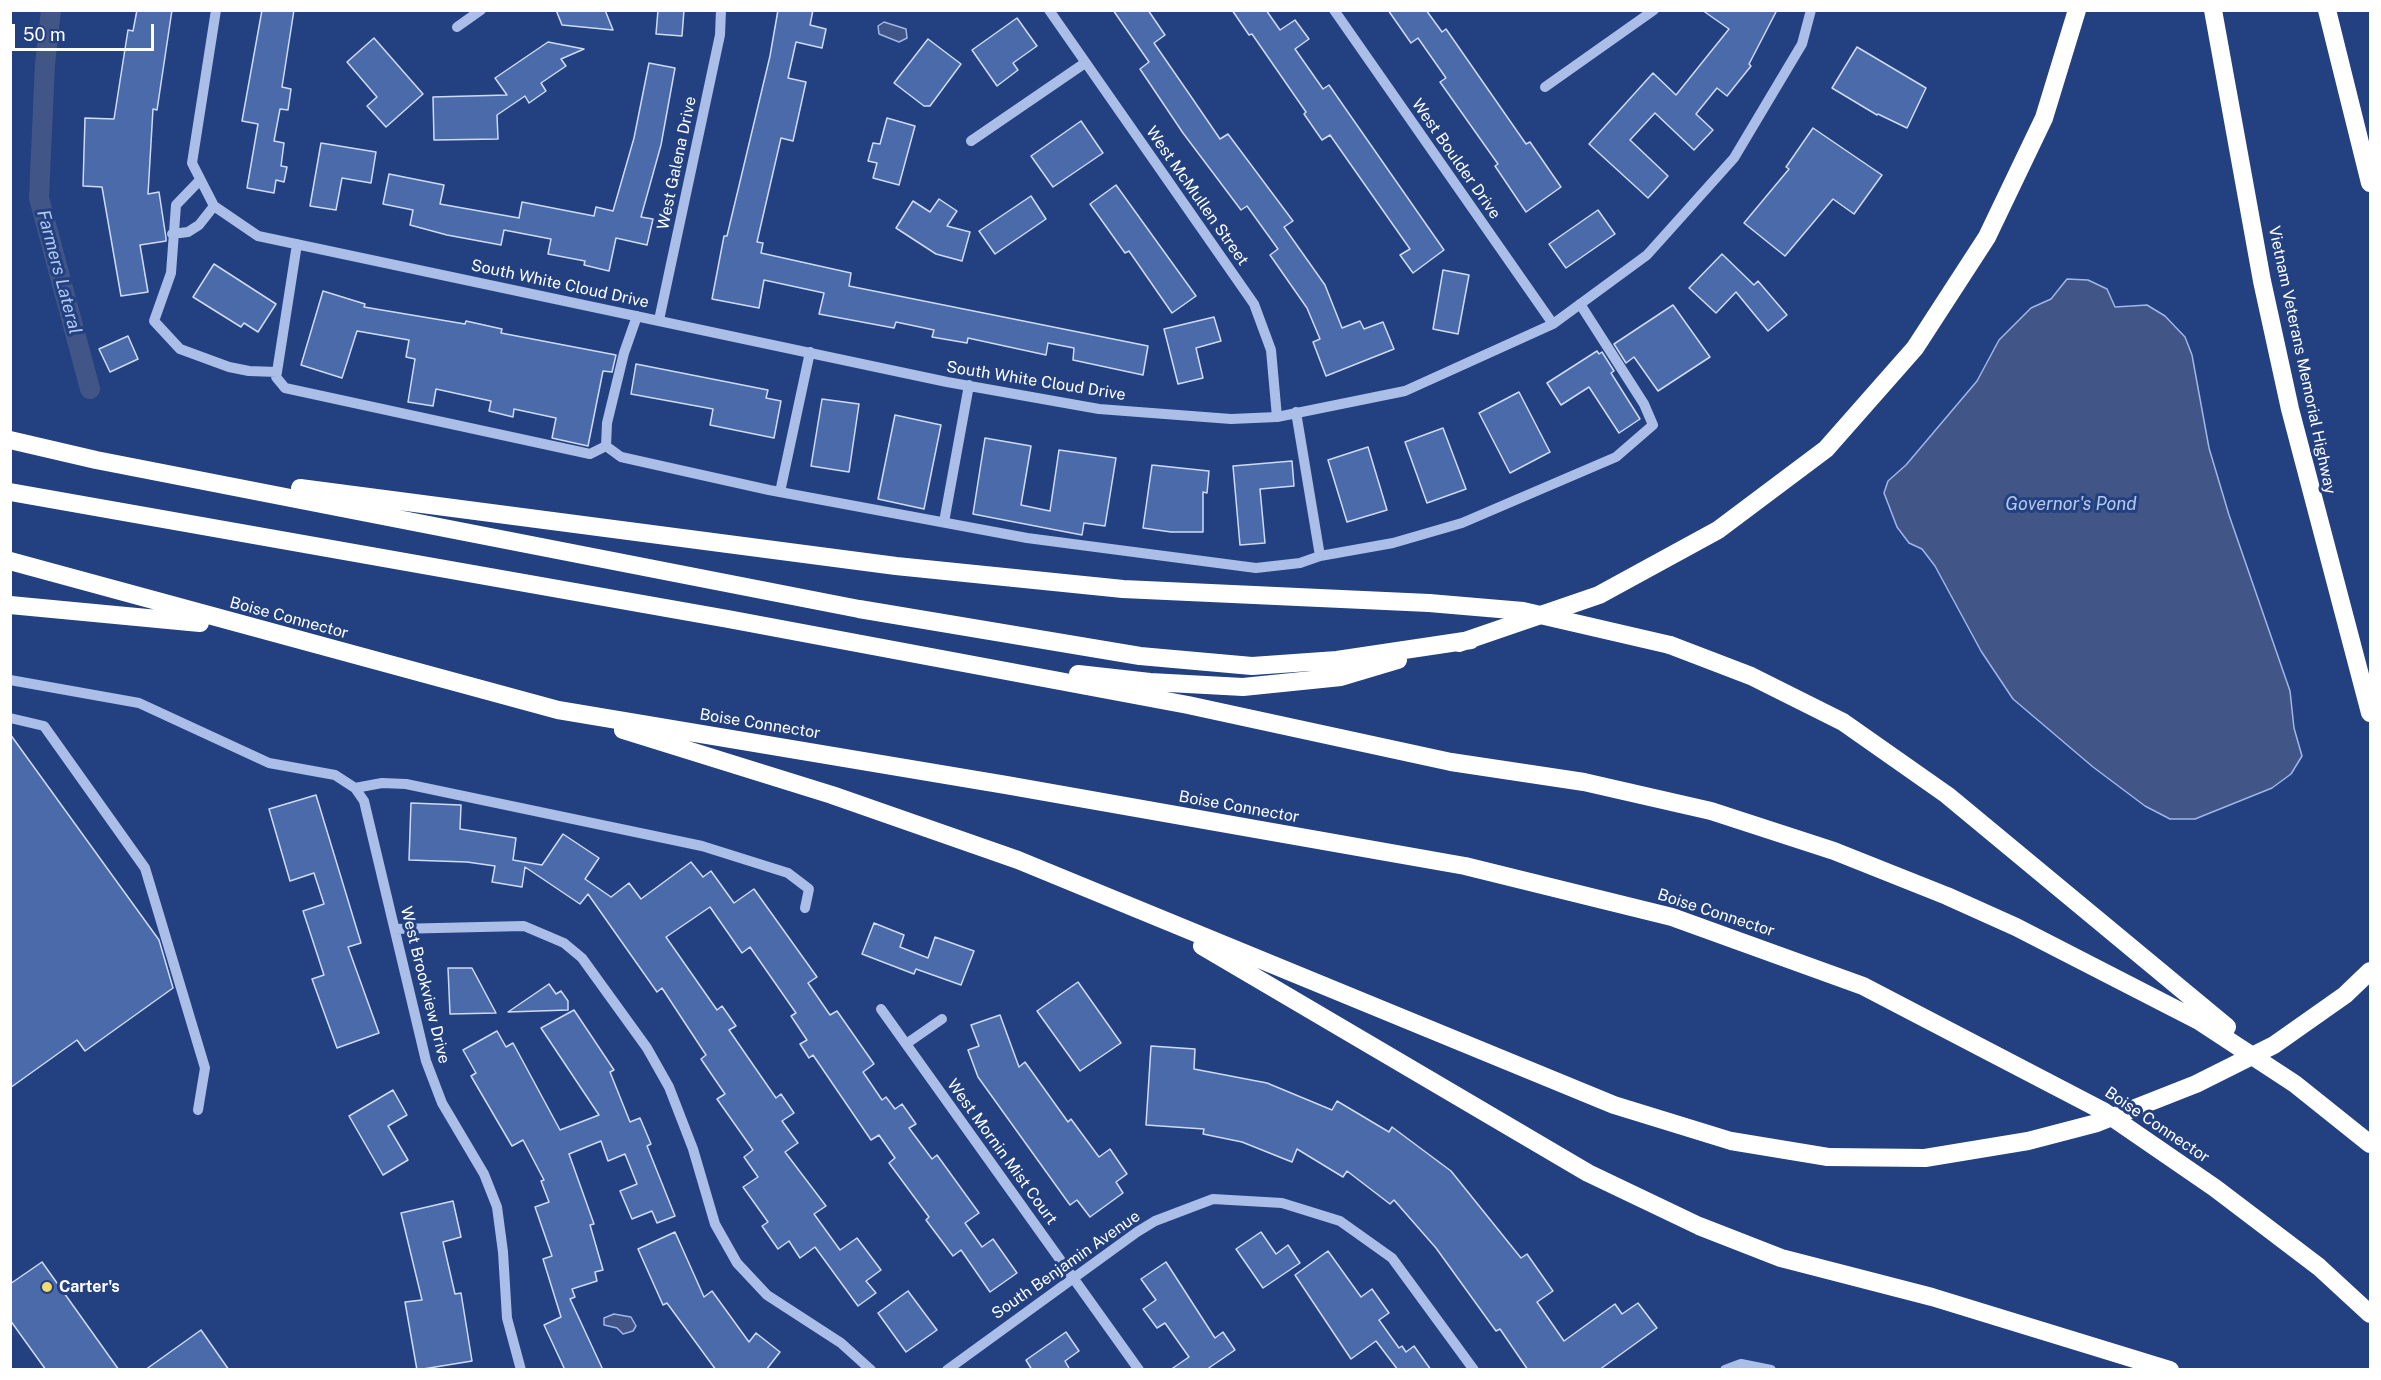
<!DOCTYPE html>
<html>
<head>
<meta charset="utf-8">
<style>
	body { margin:0 }
	#map { position:relative; width:2381px; height:1380px; overflow:hidden; background:#234181; font-family:"Public Sans",sans-serif }
	canvas { display:block }
	.frame { position:absolute; inset:0; border:12px solid #fff; pointer-events:none }
	.scale { position:absolute; left:12px; top:24px; width:142px; height:27px; box-sizing:border-box; border:3px solid #fff; border-top:0; padding-left:8px; font-size:18px; line-height:21px; white-space:nowrap; color:#fff; -webkit-text-stroke:4px #234181; paint-order:stroke }
</style>
</head>
<body>
<div id="map">
<canvas width="2381" height="1380"></canvas>
<div class="frame"></div>
<div class="scale">50 m</div>
</div>
<script>
const ctx = document.querySelector('canvas').getContext('2d');
ctx.lineJoin = 'round';
function fill(path, color) { ctx.fillStyle = color; ctx.fill(path, 'evenodd'); }
const shape = rows => new Path2D(rows.map(r => 'M' + r).join(''));
function stroke(path, color, width, dash) { ctx.strokeStyle = color; ctx.lineWidth = width; ctx.lineCap = dash ? 'butt' : 'round'; ctx.setLineDash(dash || []); ctx.stroke(path); }
function drawText(font, color, halo, rows, align = 'center') {
  ctx.font = font + ' "Public Sans",sans-serif'; ctx.lineWidth = 6; ctx.setLineDash([]); ctx.textBaseline = 'middle'; ctx.strokeStyle = halo; ctx.fillStyle = color; for (const [text, x, y, turn = 0] of rows) {
    ctx.save(); ctx.translate(x, y); ctx.rotate((+turn || 0) * Math.PI / 180); ctx.textAlign = isNaN(turn) ? turn : align; if (halo) ctx.strokeText(text, 0, 0); ctx.fillText(text, 0, 0); ctx.restore();
  }
}
const water = shape([
	[884,22,906,29,907,38,899,42,879,34,878,26,884,22],
	[2067,279,2088,280,2107,289,2115,307,2147,305,2165,316,2185,337,2192,355,2209,448,2229,515,2290,691,2294,728,2302,756,2291,774,2272,788,2195,819,2170,819,2145,806,2093,767,2013,699,1981,651,1935,566,1922,549,1909,543,1897,527,1884,493,1888,481,1906,465,1977,381,1999,340,2031,308,2051,299,2067,279],
	[614,1314,631,1317,636,1326,633,1331,623,1334,617,1328,604,1325,604,1318,614,1314]
]);
const canal = shape([
	[51,10,45,64,39,198,90,389]
]);
const building = shape([
	[137,10,172,10,157,110,153,109,148,194,159,192,166,238,166,241,140,245,148,292,121,296,102,187,83,186,85,118,114,119,128,30,133,31,137,10],
	[262,10,294,10,282,87,291,89,288,110,280,109,274,141,284,143,281,166,287,167,284,182,276,180,274,193,247,188,258,124,242,121,262,10],
	[556,10,605,10,613,30,562,25,556,10],
	[658,10,684,10,682,36,656,34,658,10],
	[778,10,813,10,810,25,826,29,822,48,796,42,788,78,806,82,793,141,781,138,757,242,763,243,761,253,851,273,849,286,1148,346,1143,375,1073,360,1074,348,1048,343,1046,355,968,338,967,343,932,337,934,330,896,322,894,328,819,314,824,293,764,280,759,308,712,299,724,236,727,236,770,56,778,10],
	[1113,10,1148,10,1165,35,1154,43,1192,98,1220,139,1228,134,1293,221,1284,227,1325,285,1342,328,1360,321,1364,329,1383,322,1394,349,1326,376,1313,342,1320,339,1307,308,1270,255,1278,249,1247,206,1241,210,1183,133,1140,69,1149,62,1113,10],
	[1232,10,1266,10,1280,30,1295,20,1309,39,1295,49,1323,89,1329,85,1444,250,1413,273,1400,255,1410,249,1330,135,1322,140,1304,114,1306,112,1252,34,1249,35,1232,10],
	[1388,10,1426,10,1442,32,1446,29,1526,144,1530,142,1561,187,1526,212,1495,166,1498,164,1440,82,1446,78,1418,38,1411,43,1388,10],
	[1702,10,1777,10,1749,64,1751,66,1727,96,1717,88,1696,114,1713,130,1694,150,1655,113,1630,140,1668,176,1648,198,1589,144,1653,73,1676,95,1729,29,1702,10],
	[1017,18,1037,46,1013,63,1018,70,997,86,972,50,1017,18],
	[374,38,423,94,386,127,367,106,377,97,347,62,374,38],
	[928,39,961,64,930,106,924,106,894,83,928,39],
	[548,42,584,49,561,59,566,66,541,83,546,91,529,103,525,96,497,115,498,139,434,140,433,97,507,95,495,78,548,42],
	[1857,47,1926,88,1907,128,1878,114,1877,115,1832,88,1857,47],
	[649,63,675,68,661,145,641,217,653,219,647,245,616,238,609,271,584,265,585,261,548,254,551,239,504,230,501,245,447,235,410,225,413,210,383,204,389,174,444,185,440,204,519,218,522,202,594,216,596,207,613,211,634,138,649,63],
	[887,118,915,126,899,185,873,178,877,163,868,161,873,143,880,144,887,118],
	[1081,121,1103,153,1053,187,1031,156,1081,121],
	[1813,128,1882,175,1854,214,1833,199,1785,256,1744,223,1789,169,1786,167,1813,128],
	[321,143,376,152,371,183,342,178,336,210,310,206,321,143],
	[1116,185,1196,296,1172,313,1129,251,1125,253,1090,204,1116,185],
	[1031,196,1046,219,995,254,979,231,1031,196],
	[939,199,957,211,947,226,970,232,962,261,936,254,896,228,913,201,930,212,939,199],
	[1598,210,1615,234,1566,268,1549,244,1598,210],
	[1722,254,1754,285,1758,281,1787,315,1768,331,1736,292,1716,313,1689,288,1722,254],
	[214,264,276,304,258,332,244,323,241,327,193,297,214,264],
	[1443,270,1469,275,1458,334,1433,329,1443,270],
	[323,291,365,304,364,307,465,324,466,321,502,329,501,333,616,355,612,372,603,371,588,446,552,438,556,418,514,409,513,417,489,411,491,401,436,389,433,406,408,402,415,359,406,357,409,340,357,331,342,378,301,365,323,291],
	[1673,305,1710,357,1658,391,1634,357,1626,363,1614,344,1673,305],
	[1214,317,1221,341,1196,348,1203,378,1178,384,1164,329,1214,317],
	[128,336,138,359,110,372,99,349,128,336],
	[1597,351,1599,354,1602,352,1614,371,1611,373,1640,419,1619,433,1589,387,1561,405,1547,383,1597,351],
	[636,364,768,390,766,398,781,401,774,438,710,425,713,409,631,394,636,364],
	[1519,392,1550,452,1510,473,1479,413,1519,392],
	[822,399,859,404,849,472,811,466,822,399],
	[895,415,941,425,924,509,878,499,895,415],
	[1443,428,1466,489,1427,503,1405,442,1443,428],
	[985,438,1031,446,1021,505,1050,511,1059,450,1116,458,1105,526,1084,523,1082,535,973,514,985,438],
	[1368,447,1387,510,1347,522,1328,460,1368,447],
	[1292,461,1294,486,1260,489,1265,543,1240,545,1233,466,1292,461],
	[1152,465,1209,471,1207,493,1203,492,1203,532,1171,532,1143,528,1152,465],
	[10,734,159,940,173,988,85,1051,77,1040,10,1088,10,734],
	[316,795,361,943,348,947,379,1033,337,1048,312,979,324,975,303,911,324,904,314,873,290,881,269,809,316,795],
	[411,803,461,805,460,829,516,838,513,860,542,865,563,834,599,858,585,879,611,897,629,883,641,899,691,862,703,877,711,871,734,903,754,889,817,977,808,983,830,1015,837,1011,874,1064,863,1072,882,1100,886,1097,895,1109,902,1104,916,1124,909,1128,932,1159,937,1155,979,1213,965,1223,982,1247,993,1239,1017,1273,990,1292,961,1250,953,1256,926,1220,929,1217,889,1163,895,1158,879,1135,871,1140,813,1055,809,1058,800,1044,807,1040,791,1016,796,1013,750,947,742,953,710,907,666,937,717,1010,722,1006,736,1026,729,1030,776,1098,781,1094,794,1113,782,1121,798,1143,785,1152,826,1206,814,1214,840,1250,857,1238,881,1270,866,1281,876,1293,858,1306,815,1247,800,1258,789,1241,778,1249,762,1226,768,1222,743,1187,758,1177,744,1157,753,1150,717,1099,725,1094,701,1059,706,1055,662,988,657,992,588,894,580,904,525,867,522,887,492,882,495,866,467,862,409,860,411,803],
	[874,923,904,935,900,947,928,958,935,937,974,951,961,985,916,969,914,974,862,954,874,923],
	[448,968,472,968,496,1013,450,1014,448,968],
	[1078,982,1121,1043,1080,1071,1037,1011,1078,982],
	[549,984,556,994,561,991,568,1001,568,1010,508,1012,549,984],
	[574,1010,614,1070,610,1072,630,1122,640,1118,651,1144,647,1146,675,1216,657,1223,652,1211,632,1219,620,1191,637,1184,625,1154,608,1161,601,1141,569,1154,594,1224,590,1225,603,1270,595,1272,597,1281,572,1289,575,1297,570,1299,603,1370,565,1370,544,1325,561,1317,543,1259,552,1256,535,1207,549,1202,541,1181,544,1180,523,1140,512,1146,471,1076,476,1073,463,1050,497,1031,506,1047,513,1043,560,1130,599,1115,541,1028,574,1010],
	[1000,1015,1019,1067,1025,1062,1068,1122,1071,1119,1099,1157,1110,1149,1127,1174,1116,1182,1123,1193,1090,1217,1077,1200,1070,1205,978,1077,968,1050,979,1046,971,1025,1000,1015],
	[1151,1046,1195,1049,1194,1069,1267,1083,1332,1110,1337,1101,1389,1132,1392,1127,1451,1171,1521,1258,1527,1254,1553,1291,1537,1302,1564,1341,1615,1304,1622,1314,1638,1303,1657,1328,1599,1370,1528,1370,1500,1329,1496,1331,1436,1248,1394,1200,1390,1204,1347,1171,1343,1177,1297,1149,1292,1162,1242,1142,1203,1134,1204,1129,1146,1125,1151,1046],
	[393,1090,407,1115,388,1126,408,1160,383,1175,349,1116,393,1090],
	[453,1201,461,1237,443,1242,455,1294,461,1293,472,1361,417,1370,405,1302,422,1300,401,1213,453,1201],
	[675,1232,704,1297,712,1291,749,1342,756,1333,780,1352,766,1370,716,1370,667,1303,663,1305,638,1249,675,1232],
	[1261,1232,1276,1254,1288,1245,1300,1263,1263,1288,1236,1249,1261,1232],
	[1328,1251,1361,1297,1372,1289,1389,1313,1379,1320,1399,1348,1402,1346,1406,1352,1414,1346,1431,1370,1398,1370,1376,1341,1351,1359,1295,1275,1328,1251],
	[42,1262,119,1370,46,1370,10,1320,10,1284,42,1262],
	[1166,1262,1215,1338,1223,1332,1235,1350,1206,1370,1170,1370,1189,1357,1165,1323,1157,1328,1143,1309,1156,1300,1141,1279,1166,1262],
	[908,1291,937,1330,906,1352,878,1313,908,1291],
	[201,1330,229,1370,145,1370,201,1330],
	[1066,1332,1079,1351,1065,1361,1070,1370,1032,1370,1026,1360,1066,1332]
]);
const minor = shape([
	[216,10,192,163,214,206,258,236,947,382,1099,409,1231,419,1277,417,1405,391,1553,324,1647,255,1734,158,1802,44,1811,10],
	[1049,10,1254,304,1271,350,1277,417],
	[1334,10,1553,324],
	[457,27,481,10],
	[1545,87,1654,10],
	[971,141,1085,63],
	[200,180,176,205,171,273,154,321,180,349,229,367,249,371,277,372],
	[172,234,188,232,199,225,214,206],
	[297,244,277,372,276,377,285,388,590,454,606,446],
	[637,316,624,353,607,423,606,446,621,457,769,490,1027,538,1256,568,1300,563,1320,556,1393,543,1462,523,1616,457,1653,425,1644,404,1580,304],
	[659,320,720,35,721,10],
	[1296,412,1320,556],
	[780,492,810,352],
	[944,522,969,385],
	[10,680,139,703,269,763,335,775,355,788,364,801,426,1061,442,1103,484,1174,497,1207,503,1252,507,1318,521,1370],
	[10,718,44,726,145,868,205,1068,198,1110],
	[355,788,382,783,406,784,702,846,788,873,809,889,805,908],
	[395,929,524,926,564,943,582,958,647,1048,669,1087,693,1149,715,1224,737,1263,767,1295,841,1343,871,1370],
	[881,1009,1139,1370],
	[906,1044,942,1019],
	[947,1370,1137,1232,1155,1221,1213,1199,1282,1203,1340,1221,1392,1258,1474,1370],
	[1725,1370,1741,1364,1771,1370]
]);
const highway = shape([
	[2213,10,2262,281,2290,409,2370,713],
	[2327,10,2370,183],
	[10,440,96,460,859,609,1140,656,1252,666,1337,660,1471,640],
	[300,488,896,566,1123,589,1429,603],
	[10,492,728,619,1188,705,1451,762,1584,782,1711,811,1834,851,1947,896,2016,927,2199,1021,2295,1084,2370,1144],
	[10,561,558,710,1006,785,1465,866,1672,917,1863,986,2103,1111,2215,1188,2319,1267,2370,1314],
	[10,605,200,623],
	[1459,643,1599,595,1718,530,1826,449,1915,348,1987,237,2044,118,2077,10],
	[1670,645,1751,676,1843,722,1947,795,2227,1027],
	[1078,674,1150,682,1243,687,1341,677,1398,660],
	[623,730,832,795,1018,860,1614,1105,1731,1141,1828,1157],
	[1202,946,1588,1173,1699,1226,1781,1258,1932,1297,2170,1370]
]);
const highwayBridge = shape([
	[1429,603,1523,611,1670,645],
	[1828,1157,1925,1158,2028,1141,2097,1123,2196,1084,2274,1045,2345,995,2370,971]
]);
const markers = [
	[47,1287,6,"#f3dc6c"]
];
const streetNames = [
	["West Boulder Drive",1456,159,55],
	["West Galena Drive",677,163,-78],
	["West McMullen Street",1197,196,55],
	["South White Cloud Drive",560,284,12],
	["Vietnam Veterans Memorial Highway",2302,360,78],
	["South White Cloud Drive",1036,381,9],
	["Boise Connector",289,618,15],
	["Boise Connector",760,724,9],
	["Boise Connector",1239,807,10],
	["Boise Connector",1716,913,18],
	["West Brookview Drive",425,985,76],
	["Boise Connector",2157,1125,34],
	["West Mornin Mist Court",1002,1152,54],
	["South Benjamin Avenue",1066,1265,-35]
];
const poiNames = [
	["Carter's",59,1287]
];
const waterNames = [
	["Farmers Lateral",59,272,75],
	["Governor's Pond",2071,504]
];
fill(water, '#415686');
stroke(water, '#9eb7e8', 1.5);
stroke(canal, '#415686', 20);
fill(building, '#4b6aaa');
stroke(building, '#cddbf6', 1.5);
stroke(minor, '#aabee7', 10);
stroke(highway, '#fff', 18);
stroke(highwayBridge, '#fff', 18);
for (const [x, y, r, color] of markers) { const dot = new Path2D(); dot.arc(x, y, r, 0, 2 * Math.PI); ctx.fillStyle = color; ctx.fill(dot); stroke(dot, '#234181', 2); }
drawText('16px', '#fff', '#234181', streetNames);
drawText('bold 16px', '#fff', '#234181', poiNames, 'left');
drawText('italic 18px', '#b5c9ef', '#234181', waterNames);
</script>
</body>
</html>
